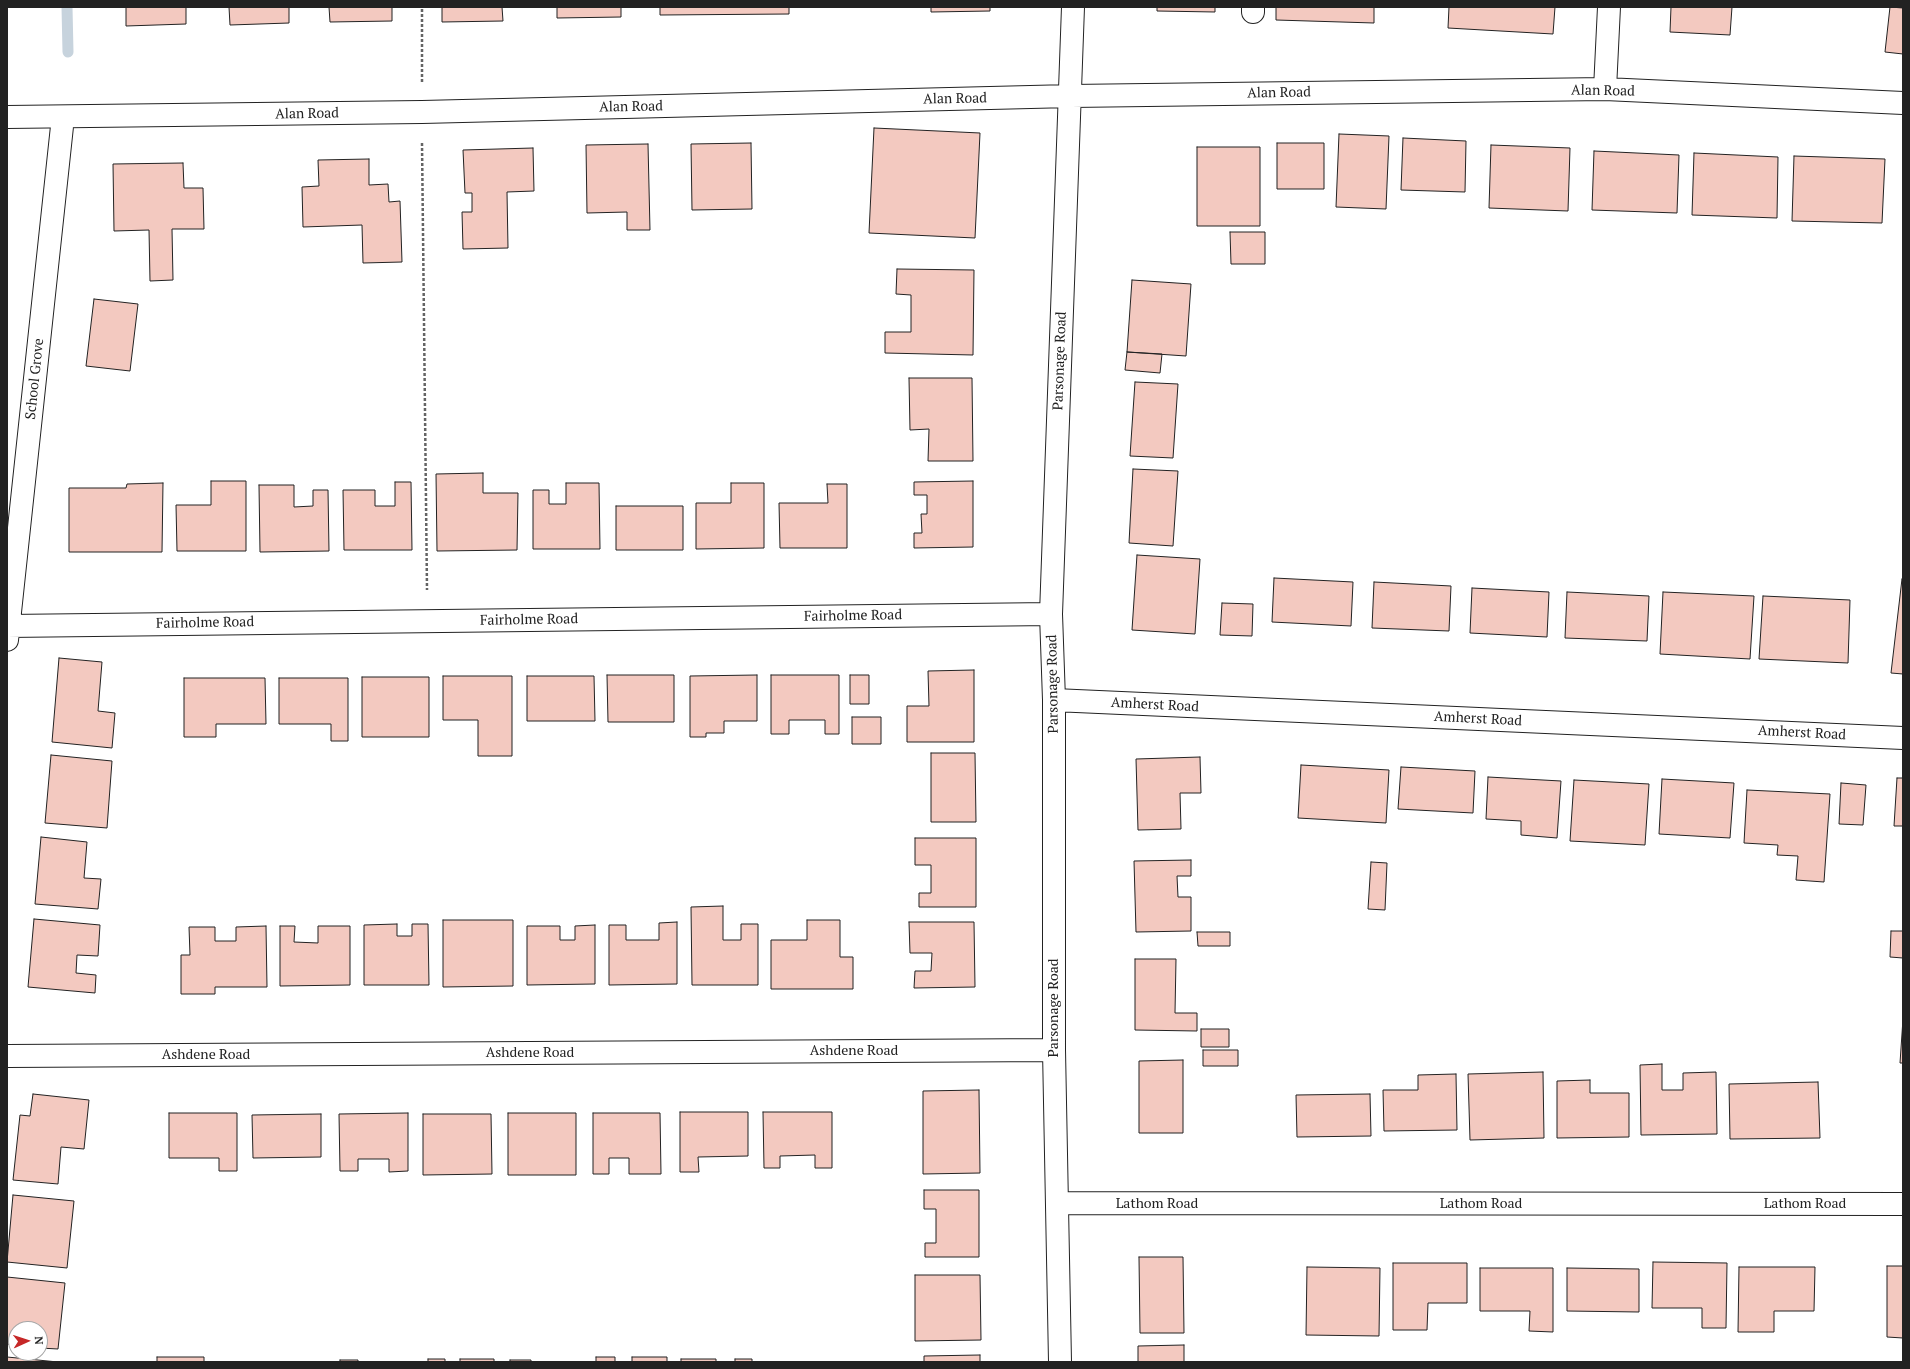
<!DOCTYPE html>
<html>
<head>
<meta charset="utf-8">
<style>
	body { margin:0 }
	#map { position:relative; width:1910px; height:1369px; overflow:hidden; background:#fff; font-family:"PT Serif",serif }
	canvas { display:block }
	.frame { position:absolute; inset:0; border:8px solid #222; pointer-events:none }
	.north { position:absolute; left:8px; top:1321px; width:40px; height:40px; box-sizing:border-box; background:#fff; border:1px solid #a7a7a7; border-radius:50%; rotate:87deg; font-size:11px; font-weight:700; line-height:16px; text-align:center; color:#222 }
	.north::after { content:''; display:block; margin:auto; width:14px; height:18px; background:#c62828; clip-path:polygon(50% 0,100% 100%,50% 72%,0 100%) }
</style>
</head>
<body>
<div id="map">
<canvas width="1910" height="1369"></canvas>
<div class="frame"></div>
<div class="north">N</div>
</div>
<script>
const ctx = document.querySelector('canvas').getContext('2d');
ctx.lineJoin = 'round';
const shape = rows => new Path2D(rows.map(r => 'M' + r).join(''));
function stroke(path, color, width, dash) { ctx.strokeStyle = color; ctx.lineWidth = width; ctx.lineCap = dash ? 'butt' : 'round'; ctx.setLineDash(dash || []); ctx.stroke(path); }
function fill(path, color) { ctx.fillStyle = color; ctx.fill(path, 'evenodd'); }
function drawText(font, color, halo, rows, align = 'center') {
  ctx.font = font + ' "PT Serif",serif'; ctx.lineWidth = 3; ctx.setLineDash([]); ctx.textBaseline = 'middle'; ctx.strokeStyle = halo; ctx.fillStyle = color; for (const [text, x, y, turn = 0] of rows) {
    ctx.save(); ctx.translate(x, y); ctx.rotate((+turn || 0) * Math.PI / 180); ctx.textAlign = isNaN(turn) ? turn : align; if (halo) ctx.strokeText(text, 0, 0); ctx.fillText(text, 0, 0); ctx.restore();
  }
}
const stream = shape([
	[67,7,68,52]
]);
const building = shape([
	[126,7,186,7,186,24,126,26,126,7],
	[229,7,289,7,289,23,230,25,229,7],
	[329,7,392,7,392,21,330,22,329,7],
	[442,7,502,7,503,21,442,22,442,7],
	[557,7,621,7,621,17,557,18,557,7],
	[660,7,789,7,789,14,660,15,660,7],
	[931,7,990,7,990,11,931,12,931,7],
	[1157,7,1215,7,1215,12,1157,11,1157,7],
	[1276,7,1374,7,1374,23,1276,20,1276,7],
	[1449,7,1555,7,1553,34,1448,28,1449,7],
	[1671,7,1732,7,1730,35,1670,32,1671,7],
	[1890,7,1903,8,1903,54,1885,52,1890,7],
	[874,128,980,133,975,238,869,233,874,128],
	[1339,134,1389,136,1386,209,1336,207,1339,134],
	[1403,138,1466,141,1465,192,1401,190,1403,138],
	[751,143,752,209,692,210,691,144,751,143],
	[1277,143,1324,143,1324,189,1277,189,1277,143],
	[648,144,650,230,627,230,627,212,587,213,586,145,648,144],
	[1491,145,1570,148,1568,211,1489,208,1491,145],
	[1197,147,1260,147,1260,226,1197,226,1197,147],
	[533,148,534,191,507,192,508,248,463,249,462,212,472,212,472,193,465,193,463,150,533,148],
	[1594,151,1679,155,1677,213,1592,210,1594,151],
	[1694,153,1778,157,1777,218,1692,215,1694,153],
	[1794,156,1885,159,1882,223,1792,221,1794,156],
	[369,159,369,185,388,184,389,202,400,201,402,262,363,263,362,225,303,227,302,187,319,186,318,160,369,159],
	[183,163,184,188,203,188,204,229,172,229,173,280,150,281,149,230,114,231,113,164,183,163],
	[1230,232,1265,232,1265,264,1231,264,1230,232],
	[897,269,974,270,973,355,885,353,885,332,911,332,911,295,896,294,897,269],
	[1132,280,1191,284,1186,356,1127,352,1132,280],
	[94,299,138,304,130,371,86,366,94,299],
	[1127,352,1162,354,1160,373,1125,370,1127,352],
	[909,378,972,378,973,461,928,461,929,429,910,430,909,378],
	[1135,382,1178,384,1173,458,1130,456,1135,382],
	[1133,469,1178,471,1173,546,1129,543,1133,469],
	[483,473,483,493,518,493,517,550,437,551,436,474,483,473],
	[211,481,246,481,246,551,177,551,176,505,211,505,211,481],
	[973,481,973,547,914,548,914,533,922,533,921,514,927,514,927,495,914,495,914,482,973,481],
	[395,482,411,482,412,550,344,550,343,490,375,490,375,506,395,506,395,482],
	[163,483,162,552,69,552,69,488,126,488,127,484,163,483],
	[566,483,599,483,600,549,533,549,533,490,549,490,549,504,566,504,566,483],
	[731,483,764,483,764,548,696,549,696,503,731,503,731,483],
	[827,484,847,484,847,548,780,548,779,503,828,503,827,484],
	[259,485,294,485,294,507,313,506,313,490,328,490,329,551,260,552,259,485],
	[616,506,683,506,683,550,616,550,616,506],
	[1137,555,1200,559,1195,634,1132,630,1137,555],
	[1274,578,1353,582,1351,626,1272,622,1274,578],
	[1902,579,1903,579,1903,674,1891,673,1902,579],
	[1374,582,1451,586,1449,631,1372,628,1374,582],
	[1472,588,1549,592,1547,637,1470,633,1472,588],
	[1567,592,1649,596,1647,641,1565,638,1567,592],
	[1663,592,1754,596,1750,659,1660,654,1663,592],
	[1763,596,1850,600,1848,663,1759,659,1763,596],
	[1222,603,1253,604,1252,636,1220,635,1222,603],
	[59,658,102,662,98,711,115,713,112,748,52,742,59,658],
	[974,670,974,742,907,742,907,706,929,706,928,671,974,670],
	[607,675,674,675,674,722,608,722,607,675],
	[757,675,757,721,724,721,724,733,706,733,706,737,690,737,690,676,757,675],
	[771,675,839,675,839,734,825,734,825,720,789,720,789,734,771,734,771,675],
	[850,675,869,675,869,704,850,704,850,675],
	[443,676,512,676,512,756,478,756,478,720,443,720,443,676],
	[527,676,594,676,595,721,527,721,527,676],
	[362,677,429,677,429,737,362,737,362,677],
	[184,678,265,678,266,724,216,724,216,737,184,737,184,678],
	[279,678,348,678,348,741,331,741,331,724,279,724,279,678],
	[852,717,881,717,881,744,852,744,852,717],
	[931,753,975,753,976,822,931,822,931,753],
	[51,755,112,761,107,828,45,823,51,755],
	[1200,757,1201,793,1180,793,1181,829,1138,830,1136,759,1200,757],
	[1301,765,1389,770,1386,823,1298,818,1301,765],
	[1401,767,1475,771,1473,813,1398,809,1401,767],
	[1488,777,1561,781,1557,838,1521,835,1521,821,1486,819,1488,777],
	[1897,778,1903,778,1903,826,1894,826,1897,778],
	[1662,779,1734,783,1730,838,1659,834,1662,779],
	[1574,780,1649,784,1645,845,1570,841,1574,780],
	[1841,783,1866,785,1863,825,1839,824,1841,783],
	[1747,790,1830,794,1824,882,1796,880,1798,856,1777,855,1778,845,1744,843,1747,790],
	[41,837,87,842,84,878,101,879,98,909,35,904,41,837],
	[915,838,976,838,976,907,919,907,919,893,931,893,931,865,915,865,915,838],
	[1191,860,1191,876,1177,876,1178,897,1191,897,1191,931,1136,932,1134,861,1191,860],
	[1371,862,1387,863,1385,910,1368,909,1371,862],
	[723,906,723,940,741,940,741,924,758,924,758,985,692,985,691,907,723,906],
	[34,919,100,925,98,956,77,955,76,973,96,975,95,993,28,987,34,919],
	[443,920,513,920,513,986,443,987,443,920],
	[807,920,840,920,840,957,853,957,853,989,771,989,771,940,807,940,807,920],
	[677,922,677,984,609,985,609,925,626,925,626,940,659,940,659,923,677,922],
	[909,922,974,922,975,987,914,988,915,971,931,971,932,953,910,953,909,922],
	[397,924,397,936,412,936,412,924,428,924,429,985,364,985,364,925,397,924],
	[595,925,595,984,527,985,527,926,560,926,560,940,575,940,575,926,595,925],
	[266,926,267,987,215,987,215,994,181,994,181,955,190,955,189,927,215,927,215,941,236,941,236,927,266,926],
	[280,926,295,926,294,942,318,943,318,926,350,926,350,985,280,986,280,926],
	[1891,931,1903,931,1903,958,1890,957,1891,931],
	[1197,932,1230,932,1230,946,1198,946,1197,932],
	[1135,959,1176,959,1175,1013,1197,1013,1197,1031,1135,1030,1135,959],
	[1903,1019,1903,1063,1900,1063,1903,1019],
	[1201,1029,1229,1029,1229,1047,1201,1047,1201,1029],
	[1203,1050,1238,1050,1238,1066,1203,1066,1203,1050],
	[1183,1060,1183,1133,1139,1133,1139,1061,1183,1060],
	[1662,1064,1662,1090,1683,1090,1683,1073,1716,1072,1717,1134,1641,1135,1640,1065,1662,1064],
	[1543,1072,1544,1138,1470,1140,1468,1074,1543,1072],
	[1456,1074,1457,1130,1384,1131,1383,1090,1418,1090,1418,1075,1456,1074],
	[1590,1080,1590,1093,1629,1093,1629,1137,1557,1138,1557,1081,1590,1080],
	[1818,1082,1820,1138,1730,1139,1729,1084,1818,1082],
	[979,1090,980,1173,923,1174,923,1091,979,1090],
	[33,1094,89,1100,84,1149,61,1147,58,1184,13,1180,20,1115,30,1116,33,1094],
	[1370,1094,1371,1136,1297,1137,1296,1095,1370,1094],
	[680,1112,748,1112,748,1156,698,1157,699,1172,680,1172,680,1112],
	[763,1112,832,1112,832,1168,815,1168,815,1155,780,1156,780,1168,764,1168,763,1112],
	[169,1113,237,1113,237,1171,219,1171,219,1158,169,1158,169,1113],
	[408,1113,408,1171,389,1172,389,1159,358,1159,358,1171,340,1171,339,1114,408,1113],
	[508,1113,576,1113,576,1175,508,1175,508,1113],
	[593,1113,660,1113,661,1174,629,1174,629,1158,609,1158,609,1174,593,1174,593,1113],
	[321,1114,321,1157,253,1158,252,1115,321,1114],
	[423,1114,491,1114,492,1174,423,1175,423,1114],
	[924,1190,979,1190,979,1257,925,1257,925,1243,936,1243,936,1209,924,1209,924,1190],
	[13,1195,74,1201,67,1268,7,1262,13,1195],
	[1139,1257,1183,1257,1184,1333,1140,1333,1139,1257],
	[1653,1262,1727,1263,1726,1328,1702,1328,1702,1308,1652,1308,1653,1262],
	[1393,1263,1467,1263,1467,1303,1428,1303,1427,1330,1393,1330,1393,1263],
	[1887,1266,1903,1266,1903,1338,1887,1337,1887,1266],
	[1307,1267,1380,1268,1379,1336,1306,1335,1307,1267],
	[1739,1267,1815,1267,1814,1311,1774,1311,1774,1332,1738,1332,1739,1267],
	[1480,1268,1553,1268,1553,1332,1529,1331,1530,1311,1480,1311,1480,1268],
	[1567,1268,1639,1269,1639,1312,1567,1311,1567,1268],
	[915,1275,980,1275,981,1340,915,1341,915,1275],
	[7,1277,65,1283,58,1349,40,1348,40,1329,16,1329,16,1345,7,1344,7,1277],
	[1184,1345,1184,1362,1138,1362,1138,1346,1184,1345],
	[980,1355,980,1362,924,1362,924,1356,980,1355],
	[7,1357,58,1362,7,1362,7,1357],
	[157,1357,204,1357,204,1362,157,1362,157,1357],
	[596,1357,615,1357,615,1362,596,1362,596,1357],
	[632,1357,667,1357,667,1362,632,1362,632,1357],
	[428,1359,445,1359,445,1362,428,1362,428,1359],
	[460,1359,494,1359,494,1362,460,1362,460,1359],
	[681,1359,716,1359,716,1362,681,1362,681,1359],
	[735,1359,752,1359,752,1362,735,1362,735,1359],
	[340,1360,358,1360,358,1362,340,1362,340,1360],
	[510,1360,531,1360,531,1362,510,1362,510,1360]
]);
const path = shape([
	[422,82,422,7],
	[422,143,427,590]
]);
const minor = shape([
	[1253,7,1253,12],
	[1605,89,1609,7],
	[7,117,422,112,1071,96,1605,89,1903,103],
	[7,626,1051,614],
	[7,640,63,117],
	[1054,700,1903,738],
	[7,1056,1054,1050],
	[1058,1203,1903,1204],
	[1060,1362,1054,1050,1054,700,1051,614,1073,7]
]);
const streetNames = [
	["Alan Road",1603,91,1],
	["Alan Road",1279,93,-1],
	["Alan Road",955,99,-1],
	["Alan Road",631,107,-1],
	["Alan Road",307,114,-1],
	["Parsonage Road",1060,361,-88],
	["School Grove",35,379,-84],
	["Fairholme Road",853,616,-1],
	["Fairholme Road",529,620,-1],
	["Fairholme Road",205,623,-1],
	["Parsonage Road",1053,684,-91],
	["Amherst Road",1155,705,3],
	["Amherst Road",1478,719,3],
	["Amherst Road",1802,733,3],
	["Parsonage Road",1054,1008,-90],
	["Ashdene Road",854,1051],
	["Ashdene Road",530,1053],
	["Ashdene Road",206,1055],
	["Lathom Road",1157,1204],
	["Lathom Road",1481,1204],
	["Lathom Road",1805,1204]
];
stroke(stream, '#c7d3dd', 11);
fill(building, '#f3c9c0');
stroke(building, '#222', 1);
stroke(minor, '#222', 24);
stroke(path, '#646464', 2.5, [3, 2]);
stroke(minor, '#fff', 22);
drawText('14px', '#222', '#fff', streetNames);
</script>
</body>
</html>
